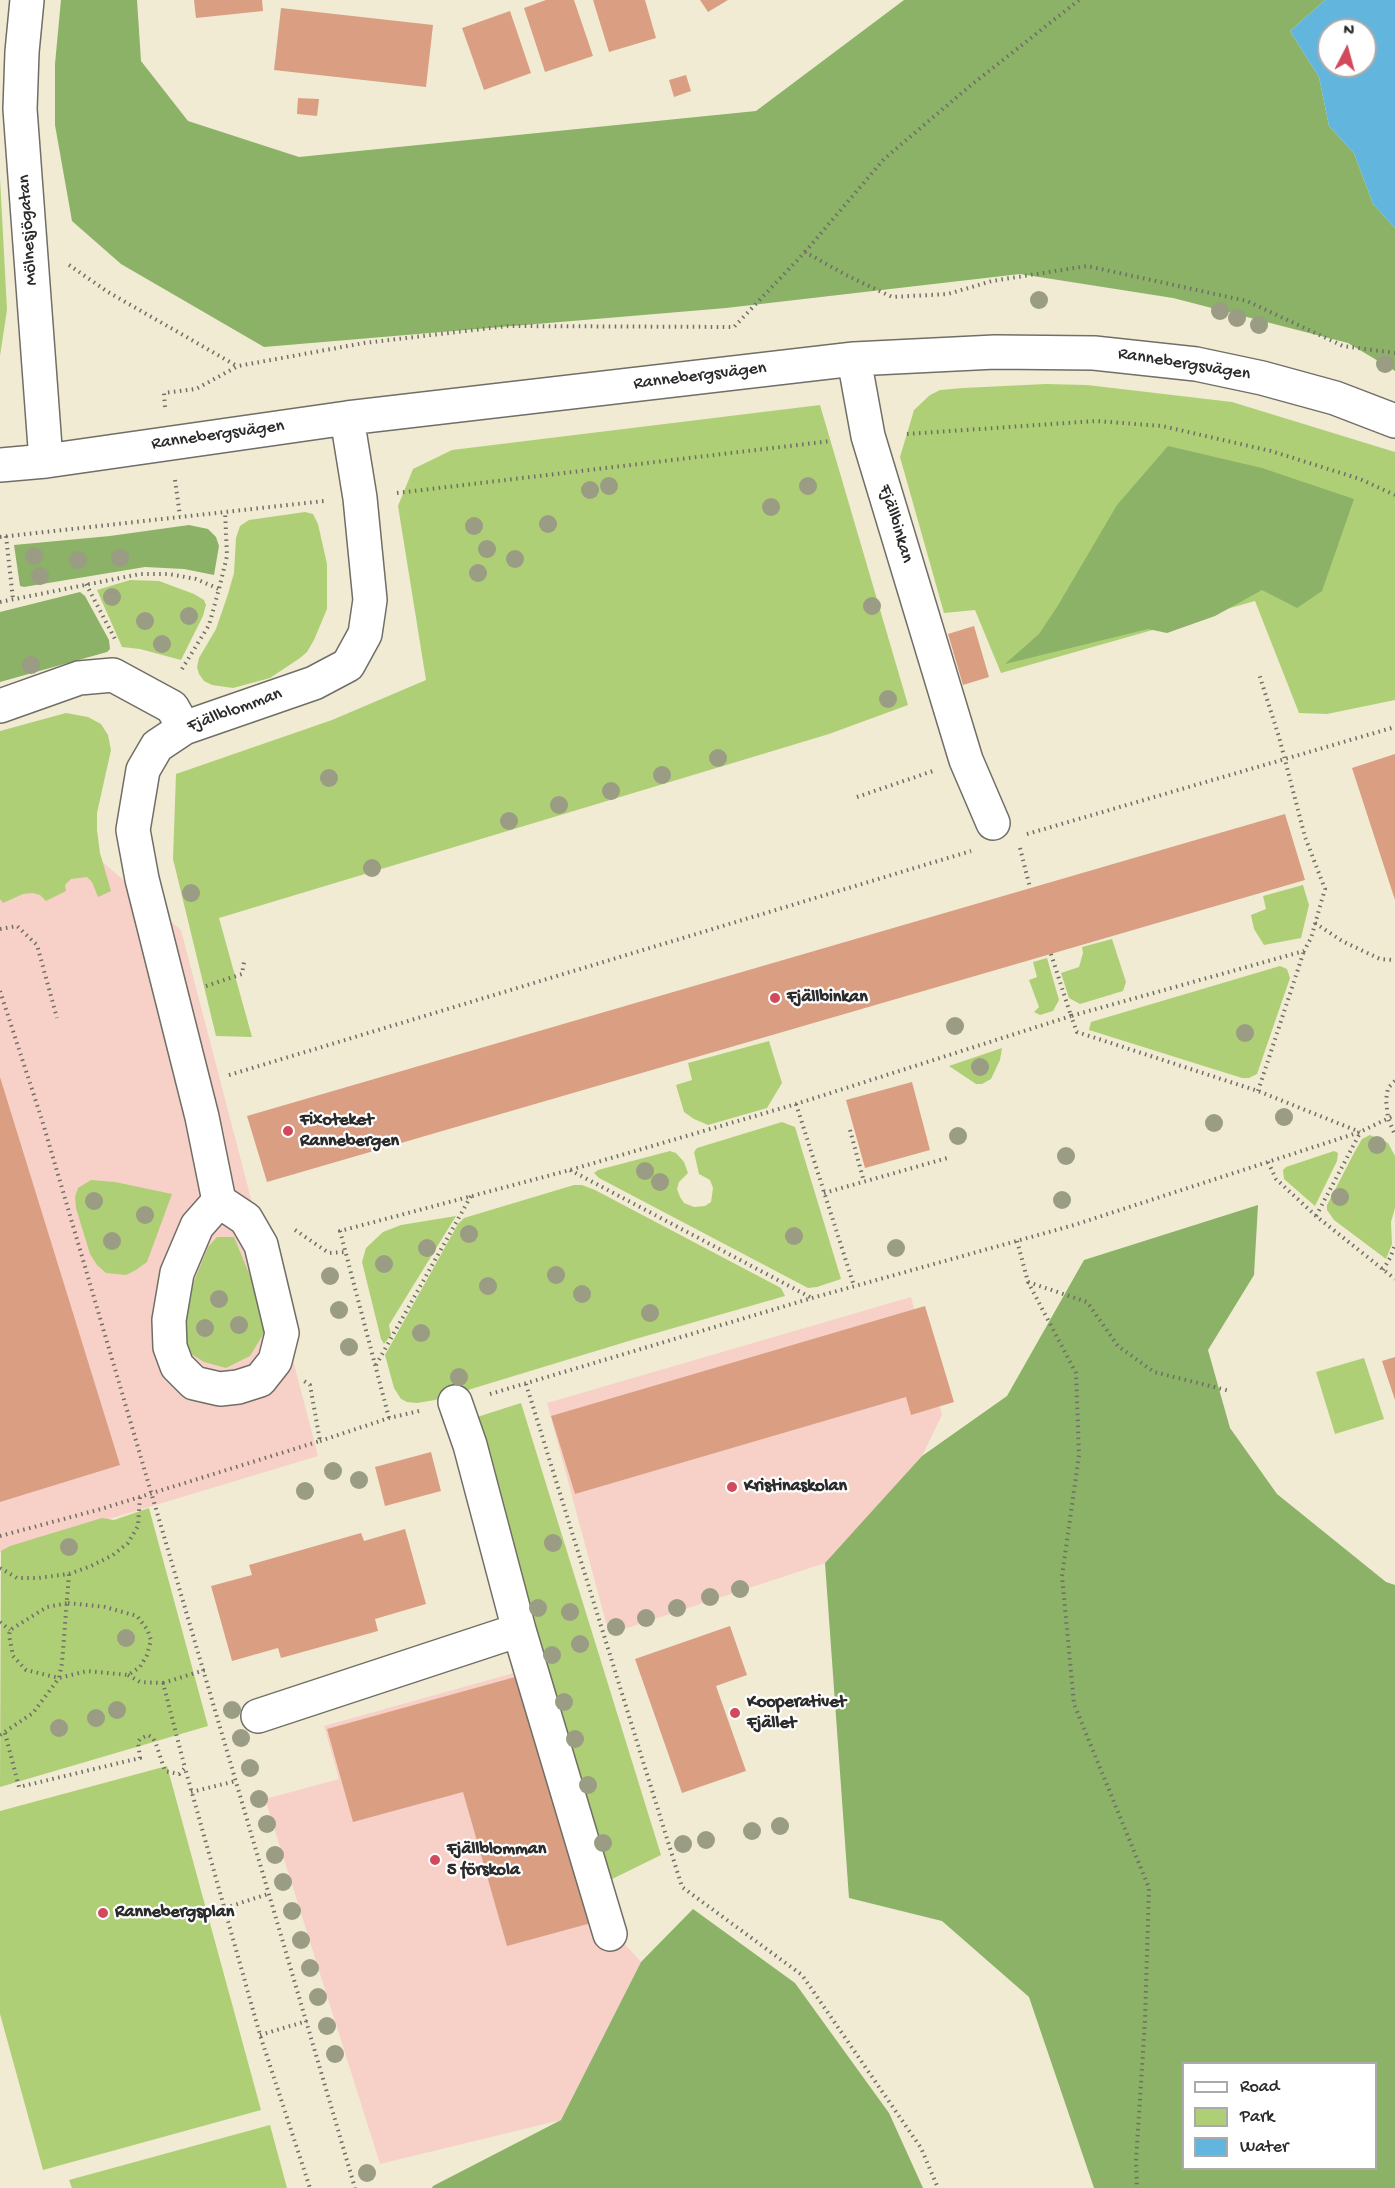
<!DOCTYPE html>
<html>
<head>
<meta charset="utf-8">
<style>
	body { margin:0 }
	#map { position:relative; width:1395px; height:2188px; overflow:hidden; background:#f1ebd4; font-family:"Gochi Hand",sans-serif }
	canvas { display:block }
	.legend { position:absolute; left:1182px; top:2062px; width:195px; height:108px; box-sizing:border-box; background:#fff; border:2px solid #aaa; margin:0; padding:8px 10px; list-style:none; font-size:18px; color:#2b2b2b }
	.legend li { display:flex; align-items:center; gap:12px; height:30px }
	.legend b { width:30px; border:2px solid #aaa }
	.north { position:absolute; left:1317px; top:18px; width:60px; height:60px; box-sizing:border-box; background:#fff; border:2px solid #aaa; border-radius:50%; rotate:6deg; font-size:16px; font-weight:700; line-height:24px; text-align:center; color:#2b2b2b }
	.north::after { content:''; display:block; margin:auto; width:21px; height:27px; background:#d1495b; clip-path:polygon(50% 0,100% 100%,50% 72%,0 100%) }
</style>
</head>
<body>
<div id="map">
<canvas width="1395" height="2188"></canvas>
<ul class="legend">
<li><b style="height:8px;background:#fff"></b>Road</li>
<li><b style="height:16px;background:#afcf76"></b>Park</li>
<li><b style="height:16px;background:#62b6de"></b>Water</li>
</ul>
<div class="north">N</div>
</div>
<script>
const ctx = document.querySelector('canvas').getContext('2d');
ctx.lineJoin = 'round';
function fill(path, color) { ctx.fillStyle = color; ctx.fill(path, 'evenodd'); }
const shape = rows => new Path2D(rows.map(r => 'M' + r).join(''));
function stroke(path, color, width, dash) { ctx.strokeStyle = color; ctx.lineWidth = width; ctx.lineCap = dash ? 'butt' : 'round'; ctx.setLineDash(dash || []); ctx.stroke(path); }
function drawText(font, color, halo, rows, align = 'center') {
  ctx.font = font + ' "Gochi Hand",sans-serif'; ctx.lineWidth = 4.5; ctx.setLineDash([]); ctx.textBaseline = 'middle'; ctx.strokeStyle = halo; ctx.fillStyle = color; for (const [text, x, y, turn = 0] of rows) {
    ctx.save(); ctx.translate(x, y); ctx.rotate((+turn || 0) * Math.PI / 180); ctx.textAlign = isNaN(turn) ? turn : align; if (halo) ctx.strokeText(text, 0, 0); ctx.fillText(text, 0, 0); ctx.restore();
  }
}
const built = shape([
	[0,773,181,930,318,1456,0,1552],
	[911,1297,942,1415,922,1456,866,1519,825,1563,609,1634,547,1403],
	[528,1669,604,1921,641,1962,561,2120,380,2164,265,1799,339,1779,324,1726]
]);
const green = shape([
	[0,178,7,310,0,356],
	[1046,384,1087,385,1232,402,1395,452,1395,700,1327,714,1299,713,1255,601,1001,673,975,610,944,613,900,457,914,410,930,395,940,390,963,388],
	[820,405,908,705,829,734,219,918,252,1037,216,1036,173,859,176,774,332,720,426,680,398,506,413,469,452,450],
	[305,512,313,514,318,524,327,564,327,609,314,640,307,652,300,658,270,678,233,688,212,685,204,681,199,674,197,667,199,658,216,629,228,594,234,573,236,538,240,526,249,520],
	[130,580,159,581,194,594,204,600,206,605,203,616,181,660,140,649,122,647,97,590],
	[66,713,88,717,101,724,108,735,111,750,97,813,97,830,100,853,111,891,98,897,92,882,87,877,71,879,65,885,66,891,46,901,40,895,33,893,23,894,3,903,0,899,0,731],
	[1303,885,1309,905,1301,938,1264,945,1254,929,1251,915,1266,909,1263,896],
	[1112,939,1126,982,1123,991,1080,1004,1069,998,1061,973,1079,967,1083,953,1082,947],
	[1047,958,1059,1000,1053,1011,1040,1015,1034,1012,1039,1007,1029,980,1037,977,1033,962],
	[1280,966,1287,969,1290,978,1257,1074,1249,1078,1242,1078,1089,1030,1091,1022],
	[769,1041,782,1083,767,1108,708,1125,694,1119,684,1112,676,1085,692,1080,688,1063],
	[1002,1048,1000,1060,991,1079,982,1084,976,1084,949,1066],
	[782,1122,795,1127,841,1279,817,1287,808,1288,599,1178,594,1173,598,1170,670,1151,676,1153,684,1162,688,1173,679,1182,677,1189,680,1197,684,1203,694,1207,705,1206,711,1202,713,1188,710,1180,699,1174,694,1152,697,1148],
	[1370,1135,1388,1143,1395,1156,1395,1208,1391,1222,1392,1244,1386,1259,1334,1220,1327,1210,1327,1205,1354,1153,1362,1139],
	[1334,1151,1338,1153,1337,1161,1315,1206,1284,1179,1283,1170,1286,1167],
	[91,1180,115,1182,172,1194,147,1262,136,1270,126,1275,106,1273,97,1265,90,1254,76,1208,75,1197,78,1188],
	[574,1185,582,1185,595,1190,781,1288,785,1296,632,1340,435,1400,417,1403,407,1402,401,1399,394,1388,385,1355,458,1224,464,1218],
	[456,1216,389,1325,391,1335,384,1344,381,1339,362,1262,366,1248,383,1232,401,1225],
	[217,1237,234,1237,253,1283,264,1333,250,1356,226,1368,204,1362,188,1352,183,1329,192,1286,208,1247],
	[1364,1358,1384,1419,1335,1434,1316,1372],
	[521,1403,661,1855,604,1883,477,1417],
	[149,1508,208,1726,0,1787,1,1551,10,1546,102,1518,114,1520],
	[167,1766,261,2110,43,2170,0,2014,0,1811],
	[270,2125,287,2188,72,2188,69,2180]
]);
const forest = shape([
	[61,0,137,0,141,61,188,121,299,157,756,111,904,0,1325,0,1290,31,1319,77,1329,126,1354,153,1373,204,1395,228,1395,371,1348,343,1173,298,1020,274,726,308,264,347,121,264,72,221,55,125,55,64],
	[1168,446,1262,468,1354,499,1322,591,1297,608,1262,590,1215,616,1167,633,1148,629,1005,664,1039,634,1057,607,1117,505],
	[189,525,208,529,216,537,219,546,214,575,184,569,145,567,24,587,20,586,14,545,110,536],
	[80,592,85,596,109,640,110,649,107,652,0,682,0,612],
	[1258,1205,1254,1275,1208,1350,1230,1428,1277,1494,1386,1582,1395,1585,1395,2188,1094,2188,1029,1997,942,1921,849,1898,825,1563,922,1456,1007,1396,1084,1260],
	[1184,2064,1376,2064,1376,2168,1184,2168],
	[693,1909,795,1983,889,2113,923,2188,432,2188,433,2186,561,2120,641,1962]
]);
const water = shape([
	[1325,0,1395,0,1395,228,1373,204,1354,153,1329,126,1319,77,1290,31],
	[1329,30,1365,30,1365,66,1329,66]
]);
const building = shape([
	[194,0,262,0,263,11,196,18],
	[546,0,574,0,593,56,545,72,524,8],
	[593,0,645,0,656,38,609,52],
	[700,0,728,0,708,12],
	[281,8,433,25,426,87,274,70],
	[510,11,531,73,484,90,462,28],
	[686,75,691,91,674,97,669,80],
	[298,98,319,99,317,116,297,114],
	[974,626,989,677,963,685,948,634],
	[1395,754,1395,900,1352,768],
	[1285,814,1305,880,267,1182,247,1116],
	[0,1077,120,1465,0,1502],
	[912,1082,930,1150,865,1168,846,1100],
	[925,1306,954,1402,911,1415,906,1397,575,1494,551,1416],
	[1395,1357,1395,1400,1382,1361],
	[431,1452,441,1491,385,1506,375,1467],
	[405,1529,426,1604,375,1619,378,1631,281,1658,278,1648,232,1661,211,1586,252,1575,249,1565,361,1533,364,1541],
	[730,1626,747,1675,716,1686,746,1771,682,1793,635,1659],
	[526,1674,595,1922,507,1946,463,1792,353,1822,327,1729]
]);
const path = shape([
	[805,252,884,159,970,86,1079,0],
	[69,265,108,292,237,366],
	[165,407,164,393,196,389,238,366,364,343,508,326,734,327,805,252,846,275,892,297,948,294,992,281,1087,266,1247,301,1343,346,1395,353],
	[907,434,1096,421,1162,426,1271,451,1360,479,1395,495],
	[175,480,180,516],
	[397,493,831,441],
	[6,536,13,599],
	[0,537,324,501],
	[86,584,115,639],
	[0,602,140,574,169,574,196,579,219,589],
	[182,669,209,625,219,589,227,556,225,511],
	[857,797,933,771],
	[1027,834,1395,727],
	[1020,848,1030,888],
	[1315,923,1342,941,1380,959,1393,960],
	[0,929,17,926,37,945,57,1018],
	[1051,954,1071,1016,1304,951,1311,938,1325,889,1305,837,1279,737,1259,674],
	[206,986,242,974,244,962],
	[0,991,42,1120,355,2188],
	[229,1075,971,851],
	[1395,1081,1388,1088,1386,1100,1388,1118,1395,1135],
	[1258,1091,1304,951],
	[796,1104,854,1286],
	[850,1130,864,1182],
	[1268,1162,1276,1179,1316,1216,1395,1279],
	[570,1170,810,1297],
	[824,1193,951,1157],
	[1316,1216,1360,1133],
	[295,1230,329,1253,345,1252],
	[1017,1241,1028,1282,1076,1373,1079,1455,1062,1576,1074,1704,1149,1888,1145,2021,1136,2161,1137,2188],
	[1383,1270,1390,1258,1395,1245],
	[1028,1282,1087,1302,1118,1346,1154,1372,1230,1391],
	[376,1365,471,1196],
	[526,1384,682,1887,802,1975,921,2148,938,2188],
	[490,1394,812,1298,1074,1225,1360,1132,1395,1115],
	[389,1418,340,1231,570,1170,796,1104,1071,1016,1077,1032,1258,1091,1360,1132],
	[320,1441,389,1418,419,1411],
	[0,1536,101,1509,320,1441,310,1385,304,1381],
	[0,1568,17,1578,38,1578,69,1574,91,1566,113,1555,128,1543,138,1526,140,1497],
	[68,1603,105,1607,137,1616,147,1629,151,1640,147,1655,140,1667,128,1675,87,1671,59,1678,26,1670,13,1656,9,1635,10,1630,47,1607,68,1603],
	[0,1622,10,1630],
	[128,1675,140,1682,163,1683,185,1768],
	[163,1683,205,1670],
	[5,1733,19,1787,140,1758,138,1742,140,1739,148,1735,153,1738,156,1744,165,1771,179,1774,185,1768,260,2035,310,2188],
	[0,1735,33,1713,59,1678,62,1663,69,1574],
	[191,1792,236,1781],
	[225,1908,268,1894],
	[260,2035,307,2021]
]);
const minor = shape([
	[27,0,22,52,20,109,46,461],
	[854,359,868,436,966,760,993,823],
	[0,465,46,461,347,418,854,359,995,352,1094,353,1196,364,1262,378,1335,398,1395,421],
	[0,706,79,678,113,675,172,707,184,728],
	[219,1201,197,1226,177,1273,169,1320,170,1347,177,1366,194,1383,220,1389,238,1387,260,1380,275,1361,282,1333,261,1245,246,1219,219,1201,202,1117,142,879,133,830,143,770,157,746,184,728,314,683,348,665,365,634,370,600,360,498,347,418],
	[455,1402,470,1445,519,1630,610,1934],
	[258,1716,519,1630]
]);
const trees = [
	[1039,300],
	[1220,311],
	[1237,318],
	[1259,325],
	[1385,364],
	[609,486],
	[808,486],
	[590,490],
	[771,507],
	[548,524],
	[474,526],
	[487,549],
	[34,556],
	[120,558],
	[515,559],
	[78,560],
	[478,573],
	[40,576],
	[112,597],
	[872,606],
	[189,616],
	[145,621],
	[162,644],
	[31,665],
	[888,699],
	[718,758],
	[662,775],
	[329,778],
	[611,791],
	[559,805],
	[509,821],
	[372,868],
	[191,893],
	[955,1026],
	[1245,1033],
	[980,1067],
	[1284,1117],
	[1214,1123],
	[958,1136],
	[1377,1145],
	[1066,1156],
	[645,1171],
	[660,1182],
	[1340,1197],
	[1062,1200],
	[94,1201],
	[145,1215],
	[469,1234],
	[794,1236],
	[112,1241],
	[427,1248],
	[896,1248],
	[384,1264],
	[556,1275],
	[330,1276],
	[488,1286],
	[582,1294],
	[219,1299],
	[339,1310],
	[650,1313],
	[239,1325],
	[205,1328],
	[421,1333],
	[349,1347],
	[459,1377],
	[333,1471],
	[359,1480],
	[305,1491],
	[553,1543],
	[69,1547],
	[740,1589],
	[710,1597],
	[538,1608],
	[677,1608],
	[570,1612],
	[646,1618],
	[616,1627],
	[126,1638],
	[580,1644],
	[552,1655],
	[564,1702],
	[117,1710],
	[232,1710],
	[96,1718],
	[59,1728],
	[241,1738],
	[575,1739],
	[250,1768],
	[588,1785],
	[259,1799],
	[267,1824],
	[780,1826],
	[752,1831],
	[706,1840],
	[603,1843],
	[683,1844],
	[275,1855],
	[283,1882],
	[292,1911],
	[301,1940],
	[310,1968],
	[318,1997],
	[327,2026],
	[335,2054],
	[367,2173]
];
const markers = [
	[775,998,6,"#d1495b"],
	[288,1131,6,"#d1495b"],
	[732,1487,6,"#d1495b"],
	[735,1713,6,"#d1495b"],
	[435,1860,6,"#d1495b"],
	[103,1913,6,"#d1495b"]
];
const streetNames = [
	["Mölnesjögatan",29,230,-94],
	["Rannebergsvägen",1184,365,9],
	["Rannebergsvägen",700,377,-7],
	["Rannebergsvägen",218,436,-8],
	["Fjällbinkan",895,524,73],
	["Fjällblomman",235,711,-20]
];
const poiNames = [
	["Fjällbinkan",787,998],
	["Fixoteket",300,1121],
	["Rannebergen",300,1142],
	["Kristinaskolan",744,1487],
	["Kooperativet",747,1703],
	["Fjället",747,1724],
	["Fjällblomman",447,1850],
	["5 förskola",447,1871],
	["Rannebergsplan",115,1913]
];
fill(built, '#f7d1c8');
fill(green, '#afcf76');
fill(forest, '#8bb267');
fill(water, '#62b6de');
fill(building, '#da9e83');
stroke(minor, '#706e66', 36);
stroke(path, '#706e66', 4, [1.5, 4.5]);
stroke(minor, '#fff', 33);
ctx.fillStyle = '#9a9c84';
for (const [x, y] of trees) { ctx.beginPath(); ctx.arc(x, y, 9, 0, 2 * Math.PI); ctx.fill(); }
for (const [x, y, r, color] of markers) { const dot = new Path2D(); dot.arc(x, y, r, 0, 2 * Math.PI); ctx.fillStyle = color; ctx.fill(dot); stroke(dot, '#fff', 2); }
drawText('18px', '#2b2b2b', '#fff', streetNames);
drawText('bold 18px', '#2b2b2b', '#fff', poiNames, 'left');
</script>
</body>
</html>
